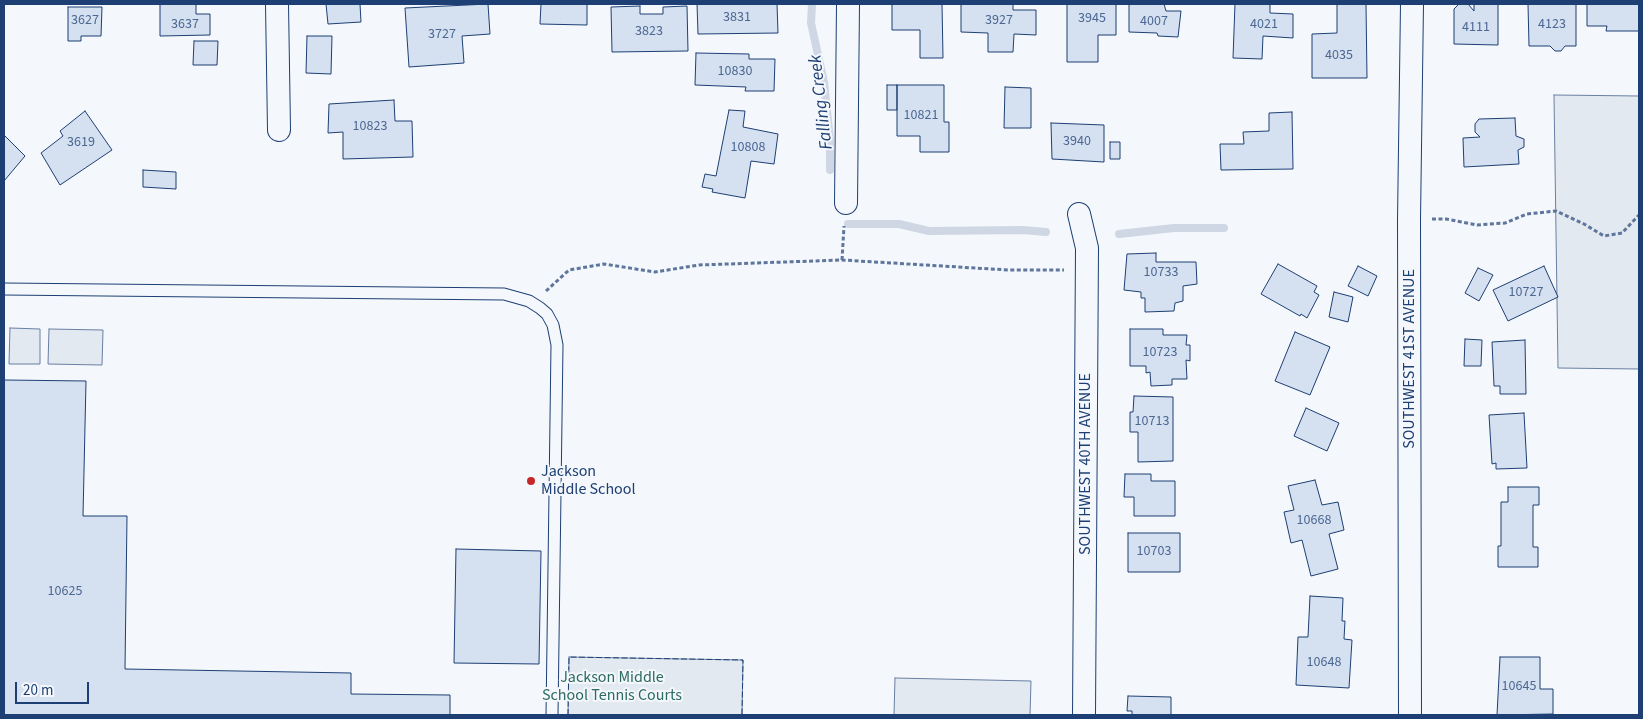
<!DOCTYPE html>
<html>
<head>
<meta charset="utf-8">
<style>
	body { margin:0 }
	#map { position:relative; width:1643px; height:719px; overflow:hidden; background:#f4f7fb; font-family:"Source Sans 3",sans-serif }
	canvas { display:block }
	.frame { position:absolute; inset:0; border:5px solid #1d3f73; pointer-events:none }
	.scale { position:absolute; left:15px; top:682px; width:74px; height:22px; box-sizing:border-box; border:2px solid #1d3f73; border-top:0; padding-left:6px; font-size:15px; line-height:18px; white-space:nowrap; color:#1d3f73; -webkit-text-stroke:4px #f4f7fb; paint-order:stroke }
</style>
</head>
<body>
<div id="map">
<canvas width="1643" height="719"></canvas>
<div class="frame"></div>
<div class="scale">20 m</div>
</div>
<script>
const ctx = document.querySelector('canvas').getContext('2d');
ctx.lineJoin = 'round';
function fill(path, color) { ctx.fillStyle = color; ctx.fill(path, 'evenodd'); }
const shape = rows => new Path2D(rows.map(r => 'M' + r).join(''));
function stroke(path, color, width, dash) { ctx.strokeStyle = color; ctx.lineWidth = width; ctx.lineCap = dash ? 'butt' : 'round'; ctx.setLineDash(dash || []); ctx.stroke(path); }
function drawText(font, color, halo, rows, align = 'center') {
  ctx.font = font + ' "Source Sans 3",sans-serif'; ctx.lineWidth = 4; ctx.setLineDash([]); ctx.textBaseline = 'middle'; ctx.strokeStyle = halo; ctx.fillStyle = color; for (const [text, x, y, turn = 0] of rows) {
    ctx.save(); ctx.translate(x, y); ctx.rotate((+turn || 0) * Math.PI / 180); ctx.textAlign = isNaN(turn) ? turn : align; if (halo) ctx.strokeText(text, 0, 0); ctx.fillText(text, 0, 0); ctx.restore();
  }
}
const green = shape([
	[1554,95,1639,96,1639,369,1558,368,1554,95],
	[10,328,40,329,40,364,9,364,10,328],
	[49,329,103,330,102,365,48,364,49,329],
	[569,657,743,660,742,715,568,715,569,657],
	[895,678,1031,681,1030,715,894,715,895,678]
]);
const stream = shape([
	[812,4,811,23,824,82,830,140,830,170],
	[848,224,899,224,929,231,1023,230,1046,232],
	[1119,234,1174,228,1224,228]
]);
const building = shape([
	[160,4,196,4,196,14,210,14,210,35,160,36,160,4],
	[326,4,360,4,361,22,328,24,326,4],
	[488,4,490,34,462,36,464,63,409,67,405,8,488,4],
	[541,4,587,4,587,25,540,24,541,4],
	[697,4,777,4,778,33,698,34,697,4],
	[892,4,942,4,943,58,920,58,920,30,892,30,892,4],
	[961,4,1013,4,1013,10,1036,10,1036,35,1014,34,1013,52,988,52,988,33,961,32,961,4],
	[1067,4,1116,4,1116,35,1098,35,1098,62,1067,62,1067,4],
	[1129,4,1164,4,1166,11,1181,11,1178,37,1158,36,1157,33,1129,32,1129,4],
	[1235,4,1270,4,1270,13,1293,14,1293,38,1263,36,1262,59,1233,58,1235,4],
	[1337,4,1366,4,1367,78,1312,78,1312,34,1337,33,1337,4],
	[1459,4,1468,4,1474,11,1474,4,1498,4,1498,45,1454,44,1454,9,1459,4],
	[1528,4,1576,4,1576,46,1565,46,1561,51,1555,51,1550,46,1529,46,1528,4],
	[1587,4,1639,4,1639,31,1606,31,1607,26,1587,26,1587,4],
	[640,6,640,14,663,14,663,7,687,6,688,51,612,52,611,7,640,6],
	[68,7,102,7,101,36,81,36,81,41,68,41,68,7],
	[307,36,332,36,331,74,306,73,307,36],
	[194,41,218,41,217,65,193,65,194,41],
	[696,53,749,54,749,59,775,59,774,91,745,91,746,87,695,85,696,53],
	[887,85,897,85,897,110,887,110,887,85],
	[897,85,944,85,944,122,949,122,949,152,920,152,920,136,897,136,897,85],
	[1005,87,1031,88,1031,128,1004,128,1005,87],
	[394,100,395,121,412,121,413,157,343,159,343,132,328,133,329,104,394,100],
	[729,110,745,111,743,127,778,134,774,164,751,161,745,198,712,192,713,189,702,187,705,174,716,176,729,110],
	[85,111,112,150,60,185,41,153,63,136,60,131,85,111],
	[1292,112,1293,169,1221,170,1220,144,1244,144,1243,132,1269,131,1269,113,1292,112],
	[1515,118,1516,136,1524,139,1524,147,1518,150,1519,164,1464,167,1463,138,1480,137,1475,132,1475,124,1479,119,1515,118],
	[1051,123,1104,125,1104,162,1052,159,1051,123],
	[4,135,25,156,4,181,4,135],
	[1110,142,1120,142,1120,159,1110,159,1110,142],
	[143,170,176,172,176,189,143,187,143,170],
	[1156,253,1156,262,1196,262,1197,284,1183,286,1183,301,1175,303,1174,311,1145,312,1145,298,1141,298,1141,292,1124,290,1127,254,1156,253],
	[1278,264,1317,286,1314,292,1319,295,1307,318,1301,314,1300,316,1261,294,1278,264],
	[1358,266,1377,276,1368,296,1348,286,1358,266],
	[1544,266,1558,297,1508,321,1493,290,1544,266],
	[1478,268,1493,275,1479,301,1465,293,1478,268],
	[1334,292,1353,297,1348,322,1329,317,1334,292],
	[1130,329,1163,329,1163,335,1187,335,1186,345,1190,345,1190,361,1186,360,1187,379,1172,379,1172,385,1151,386,1150,372,1146,373,1146,366,1130,366,1130,329],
	[1295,332,1330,347,1310,395,1275,381,1295,332],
	[1465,339,1482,340,1481,366,1464,366,1465,339],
	[1525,340,1526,394,1500,394,1500,386,1494,386,1492,342,1525,340],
	[4,380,86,381,83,516,127,516,125,669,351,673,351,694,450,695,450,715,4,715,4,380],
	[1134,396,1173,397,1173,461,1138,462,1138,432,1130,432,1130,412,1133,412,1134,396],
	[1306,408,1339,423,1327,451,1294,436,1306,408],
	[1524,413,1527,468,1496,469,1496,463,1492,464,1489,415,1524,413],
	[1125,474,1151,474,1151,481,1175,481,1175,516,1134,516,1134,497,1124,497,1125,474],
	[1315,480,1322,505,1338,502,1344,530,1329,534,1338,569,1311,576,1302,540,1291,543,1284,512,1294,510,1288,486,1315,480],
	[1508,487,1539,487,1539,505,1533,505,1533,547,1538,547,1538,567,1498,567,1498,546,1501,546,1501,502,1508,502,1508,487],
	[1128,533,1180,533,1180,572,1128,572,1128,533],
	[456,549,541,551,539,664,454,663,456,549],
	[1310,596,1343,598,1342,621,1345,621,1344,639,1352,640,1349,688,1296,685,1298,637,1308,637,1310,596],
	[1500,657,1540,657,1540,689,1553,689,1553,714,1497,715,1500,657],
	[1128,696,1171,697,1171,715,1132,715,1132,711,1127,711,1128,696]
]);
const path = shape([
	[1432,219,1446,219,1477,225,1505,223,1527,214,1556,211,1584,224,1604,236,1622,233,1639,215],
	[842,260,844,226],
	[546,291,569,270,604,264,655,272,699,265,842,260,1008,270,1064,270]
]);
const lane = shape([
	[4,289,504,294,529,301,540,308,547,314,553,325,557,345,552,715]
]);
const street = shape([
	[277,4,279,130],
	[846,203,848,4],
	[1079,214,1087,248,1084,715],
	[1410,715,1409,220,1412,4]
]);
const fence = shape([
	[568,715,569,657,743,660,742,715]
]);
const markers = [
	[531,481,5,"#c62828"]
];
const numberNames = [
	["3831",737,18],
	["3945",1092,19],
	["3627",85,21],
	["3927",999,21],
	["4007",1154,22],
	["3637",185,25],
	["4021",1264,25],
	["4123",1552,25],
	["4111",1476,28],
	["3823",649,32],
	["3727",442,35],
	["4035",1339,56],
	["10830",735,72],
	["10821",921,116],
	["10823",370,127],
	["3940",1077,142],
	["3619",81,143],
	["10808",748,148],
	["10733",1161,273],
	["10727",1526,293],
	["10723",1160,353],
	["10713",1152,422],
	["10668",1314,521],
	["10703",1154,552],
	["10625",65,592],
	["10648",1324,663],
	["10645",1519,687]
];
const streetNames = [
	["SOUTHWEST 41ST AVENUE",1410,359,-90],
	["SOUTHWEST 40TH AVENUE",1086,464,-90]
];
const poiNames = [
	["Jackson",541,472],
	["Middle School",541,490]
];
const parkNames = [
	["Jackson Middle",612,678],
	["School Tennis Courts",612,696]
];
const waterNames = [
	["Falling Creek",822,102,-97]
];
fill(green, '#e3e9f0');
stroke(green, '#687fa3', 1);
stroke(stream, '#cfd7e4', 8);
fill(building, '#d5e0f0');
stroke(building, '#1d3f73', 1);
stroke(lane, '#1d3f73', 13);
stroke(street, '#1d3f73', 24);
stroke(path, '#5e769c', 3, [4, 2.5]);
stroke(lane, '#f4f7fb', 11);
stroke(street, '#f4f7fb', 22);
stroke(fence, '#1d3f73', 1, [6, 2.5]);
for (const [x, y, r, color] of markers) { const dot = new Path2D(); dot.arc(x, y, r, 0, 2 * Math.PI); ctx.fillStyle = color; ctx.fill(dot); stroke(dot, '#f4f7fb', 2); }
drawText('14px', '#4b6792', null, numberNames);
drawText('16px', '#1d3f73', '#f4f7fb', streetNames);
drawText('16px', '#1d3f73', '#f4f7fb', poiNames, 'left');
drawText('16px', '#2c6c60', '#f4f7fb', parkNames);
drawText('italic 18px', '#1d3f73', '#f4f7fb', waterNames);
</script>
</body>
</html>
